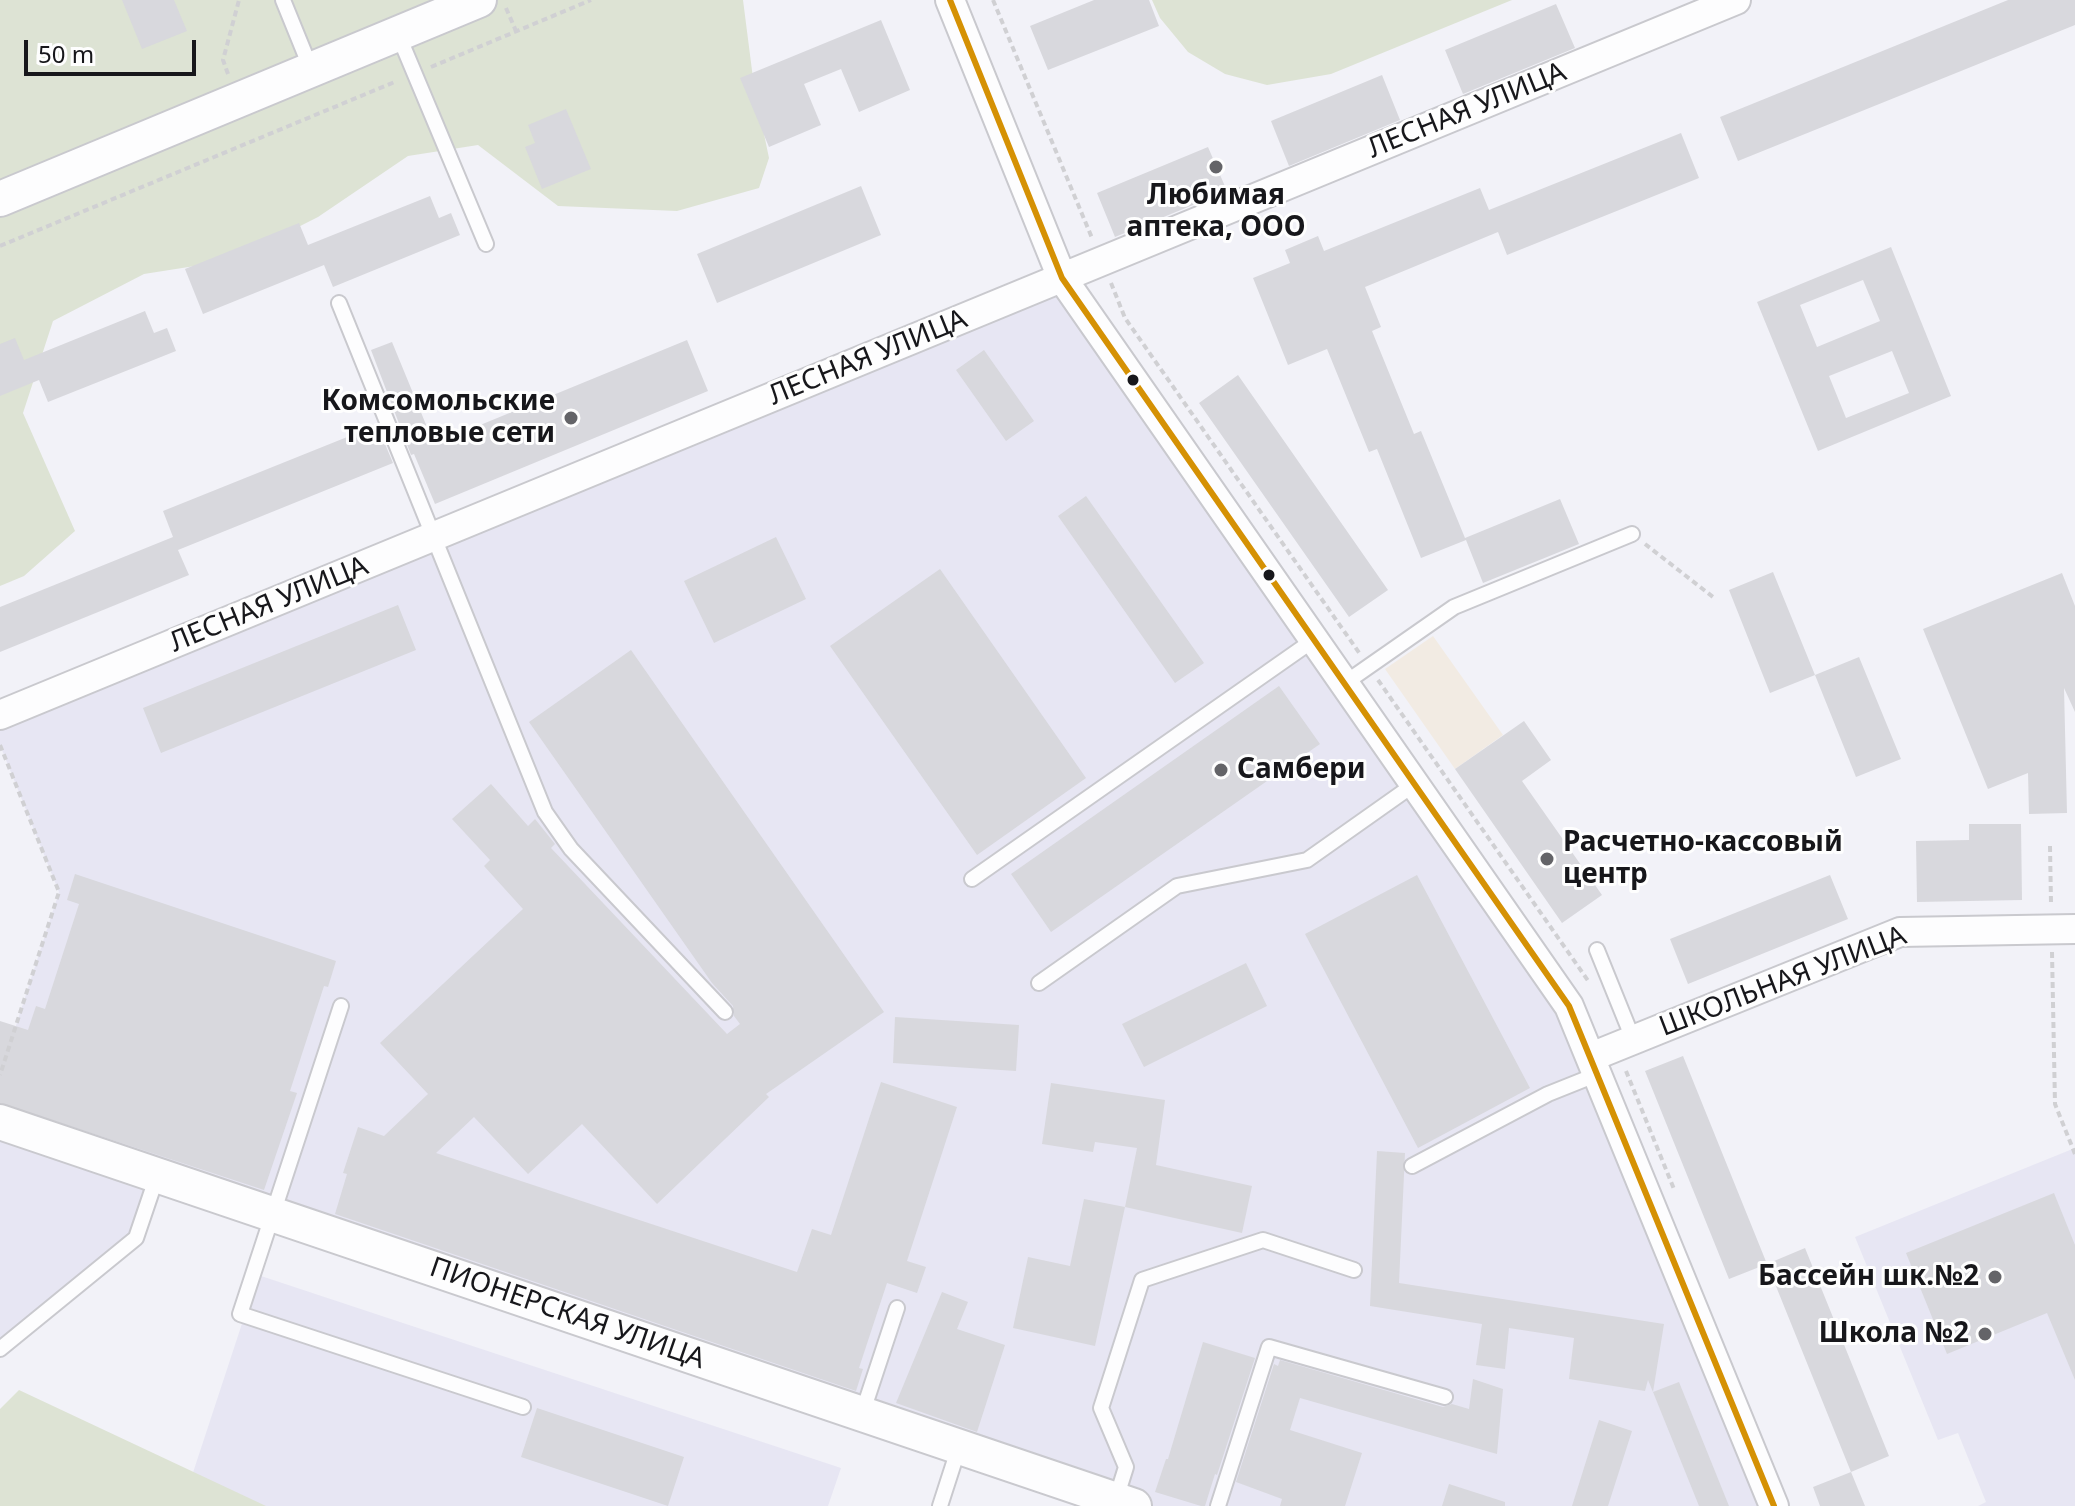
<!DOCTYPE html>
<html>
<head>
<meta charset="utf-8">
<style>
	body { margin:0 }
	#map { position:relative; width:2075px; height:1506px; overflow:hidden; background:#f2f2f8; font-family:"Noto Sans",sans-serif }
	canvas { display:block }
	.scale { position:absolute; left:24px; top:40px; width:172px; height:36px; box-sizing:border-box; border:4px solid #17171b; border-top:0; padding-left:10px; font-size:24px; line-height:28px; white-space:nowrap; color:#17171b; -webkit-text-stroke:6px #fefefe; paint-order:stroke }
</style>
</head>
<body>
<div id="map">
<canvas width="2075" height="1506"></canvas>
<div class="scale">50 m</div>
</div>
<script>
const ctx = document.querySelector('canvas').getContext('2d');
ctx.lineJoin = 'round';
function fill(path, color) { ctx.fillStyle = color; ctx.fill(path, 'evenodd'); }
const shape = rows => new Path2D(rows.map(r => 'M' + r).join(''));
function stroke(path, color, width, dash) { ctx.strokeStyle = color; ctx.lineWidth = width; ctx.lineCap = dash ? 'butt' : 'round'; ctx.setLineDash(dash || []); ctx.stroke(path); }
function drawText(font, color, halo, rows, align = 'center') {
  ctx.font = font + ' "Noto Sans",sans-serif'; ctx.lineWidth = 6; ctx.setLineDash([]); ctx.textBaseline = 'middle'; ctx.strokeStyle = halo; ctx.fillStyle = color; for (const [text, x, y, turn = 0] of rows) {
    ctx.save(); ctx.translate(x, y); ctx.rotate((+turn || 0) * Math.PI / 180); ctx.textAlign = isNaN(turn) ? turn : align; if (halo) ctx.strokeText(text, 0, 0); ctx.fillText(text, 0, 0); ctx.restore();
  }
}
const commercial = shape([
	[1433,636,1503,735,1455,769,1385,669]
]);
const built = shape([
	[1062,278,1541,963,1774,1506,1134,1506,158,1176,136,1238,0,1349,0,1075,59,892,0,745,0,715],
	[2075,1148,2075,1506,1978,1506,1986,1502,1958,1433,1938,1440,1855,1237],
	[258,1275,841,1468,828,1506,182,1506]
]);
const green = shape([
	[0,0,743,0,754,86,769,158,759,188,677,211,558,206,478,145,408,156,318,217,233,260,144,274,53,321,23,413,75,531,24,576,0,586],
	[1152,0,1512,0,1331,74,1267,85,1225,74,1188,52,1160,18],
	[19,1390,266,1506,0,1506,0,1409]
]);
const building = shape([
	[122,0,174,0,187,31,142,49],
	[1094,0,1149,0,1159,26,1048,70,1030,26],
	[2008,0,2075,0,2075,25,1738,161,1720,117],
	[1556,4,1575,48,1463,94,1445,50],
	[881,20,910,90,859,112,841,69,804,84,821,125,769,147,740,78],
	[1382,75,1400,120,1289,166,1271,121],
	[566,109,591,169,542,189,525,147,535,143,528,125],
	[1681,133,1699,178,1507,255,1498,232,1365,287,1381,327,1372,331,1414,434,1421,431,1465,538,1560,499,1579,544,1483,583,1466,540,1421,558,1377,449,1369,452,1327,349,1288,365,1253,278,1290,263,1285,250,1318,236,1324,251,1480,188,1489,210],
	[1208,147,1227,191,1115,237,1097,193],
	[861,186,881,235,717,303,697,254],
	[430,196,439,218,451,213,460,235,333,287,324,265,203,314,185,269,299,223,308,245],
	[1891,247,1951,396,1818,451,1757,302],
	[1863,280,1880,321,1817,347,1800,305],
	[1892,351,1909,393,1846,418,1829,376],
	[145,311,154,333,167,328,176,351,48,402,39,380,0,396,0,344,15,338,24,360],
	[687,340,708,391,435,504,414,454,411,455,371,350,392,342,434,444],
	[984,350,1034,421,1006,441,956,370],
	[1238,375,1388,590,1349,617,1199,403],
	[377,425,393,463,178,550,189,575,0,652,0,607,173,537,163,511],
	[1086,496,1204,663,1175,683,1058,516],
	[776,537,806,599,714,643,684,581],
	[940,569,1086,778,977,855,830,646],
	[1773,572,1815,675,1770,693,1729,590],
	[2062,573,2075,606,2075,712,2064,688,2067,813,2029,814,2028,773,1988,789,1923,629],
	[398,605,416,650,161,753,143,708],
	[631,650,884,1012,766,1094,769,1097,657,1204,582,1124,528,1174,474,1117,436,1153,797,1272,812,1229,831,1235,881,1082,957,1107,907,1261,926,1267,917,1293,887,1283,859,1368,863,1369,856,1391,335,1214,347,1174,343,1173,358,1127,384,1136,428,1094,380,1043,523,909,484,866,490,860,452,819,491,784,528,826,535,819,555,844,551,848,727,1034,740,1024,734,1016,733,1006,712,983,529,722],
	[1859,657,1901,759,1856,777,1815,675],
	[1279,686,1320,744,1051,932,1011,874],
	[1524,721,1551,760,1522,781,1602,895,1562,923,1455,769],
	[1969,824,2021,824,2022,900,1917,902,1916,841,1969,840],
	[75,874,336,961,328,987,324,986,290,1091,297,1093,264,1190,0,1103,0,1021,28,1030,36,1006,45,1009,79,904,67,900],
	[1417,875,1530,1088,1418,1148,1305,934],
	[1830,875,1848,919,1688,984,1670,939],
	[1246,963,1267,1006,1144,1067,1122,1024],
	[895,1017,1019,1025,1016,1071,893,1063],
	[1683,1056,1767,1264,1729,1279,1645,1071],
	[1051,1083,1165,1100,1156,1165,1252,1186,1242,1233,1125,1207,1137,1148,1095,1142,1093,1152,1042,1144],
	[1377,1151,1405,1153,1399,1283,1664,1324,1653,1392,1648,1380,1645,1391,1569,1379,1574,1338,1509,1328,1505,1369,1476,1365,1482,1324,1370,1306],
	[2054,1193,2075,1245,2075,1380,2047,1313,1947,1354,1906,1253],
	[1084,1199,1125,1207,1095,1346,1013,1328,1028,1257,1070,1266],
	[1805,1248,1889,1456,1851,1472,1767,1264],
	[942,1292,968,1302,957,1329,1005,1345,977,1432,896,1403],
	[1203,1342,1255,1358,1217,1475,1215,1474,1205,1506,1201,1506,1155,1492,1166,1459,1168,1459],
	[1280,1360,1443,1407,1452,1404,1469,1409,1473,1379,1503,1389,1497,1454,1300,1398,1290,1430,1362,1453,1345,1506,1280,1506,1282,1499,1236,1482,1274,1364,1278,1366],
	[1679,1382,1729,1506,1699,1506,1653,1392],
	[537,1408,684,1457,668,1506,521,1457],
	[1599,1420,1632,1431,1608,1506,1572,1506],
	[1851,1472,1865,1506,1820,1506,1813,1487],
	[1449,1484,1505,1502,1505,1506,1442,1506]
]);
const path = shape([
	[993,0,1092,238],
	[506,8,516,31],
	[431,67,591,0],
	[228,74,223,60,239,0],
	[0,246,397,81],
	[1111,283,1125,318,1360,654],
	[1645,544,1713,597],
	[1378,680,1589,982],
	[0,745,59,892,0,1075],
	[2050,846,2051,903],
	[2052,952,2055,1104,2075,1154],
	[1626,1071,1674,1189]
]);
const service = shape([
	[283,0,311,69],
	[398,34,486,244],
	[339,303,545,812,571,849,725,1012],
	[1345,683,1454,607,1632,534],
	[972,879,1315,639],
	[1597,950,1633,1039],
	[1039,983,1177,886,1307,860,1416,783],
	[341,1006,240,1314,523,1407],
	[1412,1166,1548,1094,1598,1074],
	[0,1349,136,1238,157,1176],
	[862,1414,897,1308],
	[1116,1499,1126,1467,1101,1408,1142,1280,1263,1240,1354,1270],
	[940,1506,959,1447],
	[1218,1506,1269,1347,1445,1397]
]);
const minor = shape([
	[950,0,1062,278,1569,1006,1774,1506],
	[0,715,1736,0],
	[1591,1057,1900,932,2075,929]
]);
const tertiary = shape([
	[0,199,479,0],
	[0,1122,1134,1506]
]);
const bus1 = shape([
	[950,0,1062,278,1569,1006,1774,1506]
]);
const markers = [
	[1216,167,8,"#646468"],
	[1133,380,7,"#17171b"],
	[571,418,8,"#646468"],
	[1269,575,7,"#17171b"],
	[1221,770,8,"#646468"],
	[1547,859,8,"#646468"],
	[1995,1277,8,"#646468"],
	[1985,1334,8,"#646468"]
];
const streetNames = [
	["ЛЕСНАЯ УЛИЦА",1467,111,-22],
	["ЛЕСНАЯ УЛИЦА",868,358,-22],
	["ЛЕСНАЯ УЛИЦА",269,605,-22],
	["ШКОЛЬНАЯ УЛИЦА",1783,982,-21],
	["ПИОНЕРСКАЯ УЛИЦА",567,1314,19]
];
const poiNames = [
	["Любимая",1216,196,"center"],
	["аптека, ООО",1216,228,"center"],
	["Комсомольские",555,402],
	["тепловые сети",555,434],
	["Самбери",1237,770,"left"],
	["Расчетно-кассовый",1563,843,"left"],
	["центр",1563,875,"left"],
	["Бассейн шк.№2",1979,1277],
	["Школа №2",1969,1334]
];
fill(commercial, '#f2ebe3');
fill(built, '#e7e6f3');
fill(green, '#dde3d4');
fill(building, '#d8d8dd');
stroke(service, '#c9c9ce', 18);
stroke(minor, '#c9c9ce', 32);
stroke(tertiary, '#c9c9ce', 38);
stroke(path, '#d0d0d3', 4, [6, 4]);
stroke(service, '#fdfdfe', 14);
stroke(minor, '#fdfdfe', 28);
stroke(tertiary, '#fdfdfe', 34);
stroke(bus1, '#d59104', 6);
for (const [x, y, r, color] of markers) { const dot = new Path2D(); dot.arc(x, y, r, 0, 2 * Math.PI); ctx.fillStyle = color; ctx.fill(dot); stroke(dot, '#fefefe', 3); }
drawText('28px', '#17171b', '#fefefe', streetNames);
drawText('bold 28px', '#17171b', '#fefefe', poiNames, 'right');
</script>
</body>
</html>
